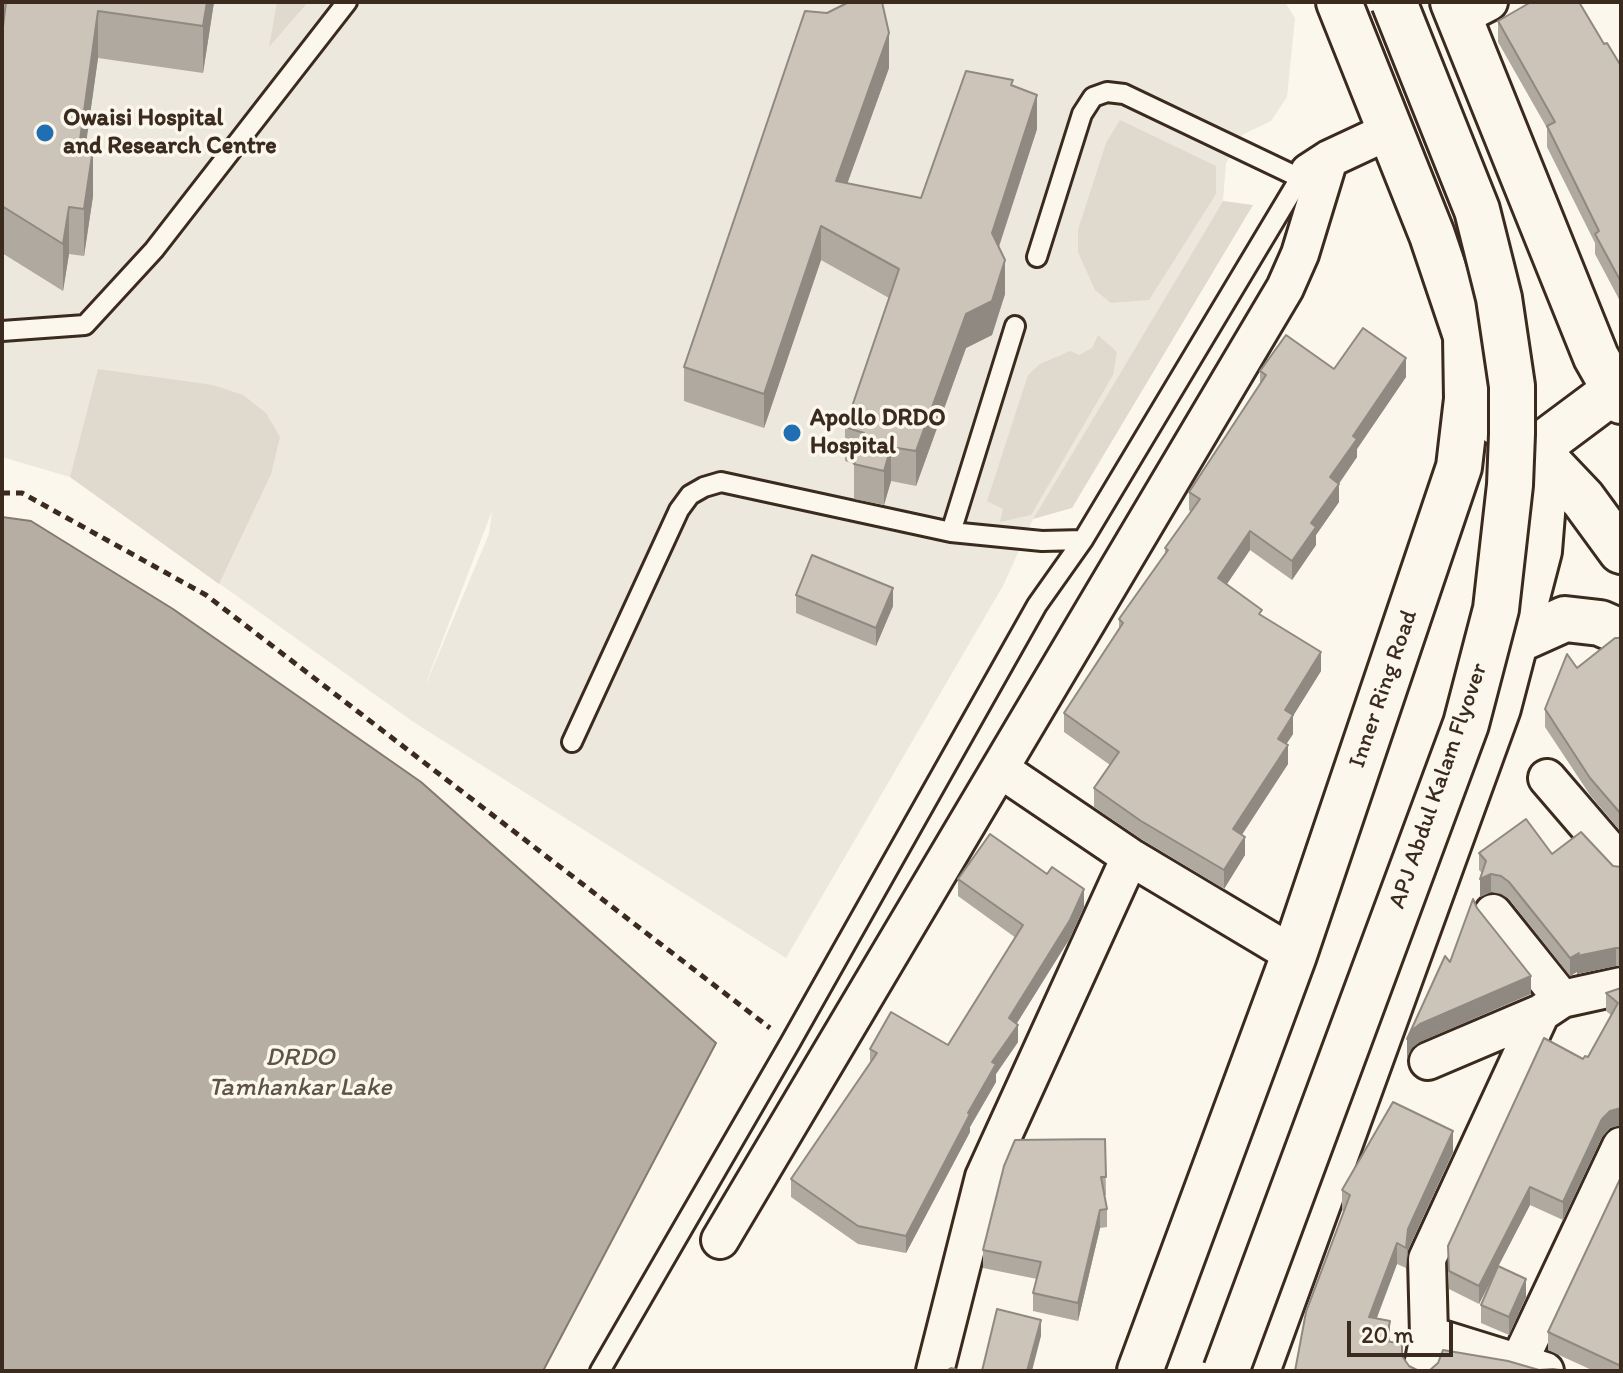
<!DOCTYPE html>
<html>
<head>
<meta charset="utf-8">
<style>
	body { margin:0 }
	#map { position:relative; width:1623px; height:1373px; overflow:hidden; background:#fbf7ec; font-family:Itim,sans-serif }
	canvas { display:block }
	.frame { position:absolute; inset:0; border:4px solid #3b2a1e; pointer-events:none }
	.scale { position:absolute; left:1347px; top:1321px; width:106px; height:36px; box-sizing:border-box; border:4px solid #3b2a1e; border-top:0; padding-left:10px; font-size:24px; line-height:28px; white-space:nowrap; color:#3b2a1e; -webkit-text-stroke:6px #fbf7ec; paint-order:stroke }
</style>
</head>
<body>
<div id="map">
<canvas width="1623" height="1373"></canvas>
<div class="frame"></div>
<div class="scale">20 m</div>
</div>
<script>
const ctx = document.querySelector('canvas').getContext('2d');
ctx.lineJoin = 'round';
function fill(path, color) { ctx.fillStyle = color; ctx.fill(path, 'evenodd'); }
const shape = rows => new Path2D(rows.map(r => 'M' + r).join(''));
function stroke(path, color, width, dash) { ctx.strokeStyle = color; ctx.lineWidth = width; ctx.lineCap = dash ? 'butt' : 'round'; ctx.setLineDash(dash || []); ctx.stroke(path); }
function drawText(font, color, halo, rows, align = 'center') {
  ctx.font = font + ' Itim,sans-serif'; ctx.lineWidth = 7; ctx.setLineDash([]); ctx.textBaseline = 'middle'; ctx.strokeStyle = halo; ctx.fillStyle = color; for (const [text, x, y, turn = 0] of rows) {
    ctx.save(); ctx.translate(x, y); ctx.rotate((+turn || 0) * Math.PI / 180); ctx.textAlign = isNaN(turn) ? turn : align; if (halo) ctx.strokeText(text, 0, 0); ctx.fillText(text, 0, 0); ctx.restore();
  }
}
const built = shape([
	[2,2,1285,2,1295,18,1287,97,1271,121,1242,135,1226,163,1223,201,1033,519,1004,584,786,958,412,721,70,477,2,457],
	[492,511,489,534,426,684,426,683]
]);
const green = shape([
	[277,2,308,2,269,47],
	[1120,120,1216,166,1216,194,1149,300,1111,303,1095,290,1078,252,1078,230,1106,143],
	[1223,201,1253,205,1072,508,1033,519],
	[1098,335,1117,352,1113,375,1031,515,1000,522,1003,509,987,501,1028,375,1040,364,1070,351,1079,355,1092,348],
	[98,369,213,385,243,395,266,413,280,437,271,474,219,584,70,477]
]);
const water = shape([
	[2,517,31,521,173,609,421,782,716,1043,543,1371,2,1371,2,517]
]);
const path = shape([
	[2,493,22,493,206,595,770,1028]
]);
const service = shape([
	[1015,326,951,532,1042,541,1083,540],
	[2,331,85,325,154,250,347,2],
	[572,742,679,510,690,495,704,487,721,482,951,532],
	[600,1371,790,1043,1037,605,1083,540,1300,178,1124,94,1107,92,1093,97,1082,114,1037,257]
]);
const minor = shape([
	[1460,17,1489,2],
	[1309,172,1329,159,1389,131],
	[1000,769,1130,857,1294,955],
	[1547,778,1621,864],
	[1493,913,1562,999],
	[1428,1061,1541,1013,1562,999,1621,986],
	[720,1240,1285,288,1300,254,1329,159],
	[1429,1335,1545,1371],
	[1518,1364,1621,1146],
	[935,1371,984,1177,1130,857],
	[1422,1371,1429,1335,1427,1259,1541,1013]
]);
const primary = shape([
	[1453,2,1596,357,1621,401],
	[1467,399,1545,459,1583,499,1621,551],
	[1516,641,1565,619,1600,623,1621,632],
	[1257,1371,1498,708,1539,551,1548,440,1615,390]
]);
const trunk = shape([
	[1140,1371,1294,955,1459,467,1467,399,1466,336,1432,235,1339,2]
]);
const trunkBridge = shape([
	[1226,1371,1466,724,1496,609,1510,485,1512,434,1512,386,1499,298,1477,210,1394,2]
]);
const wall = shape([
	[2,2,214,2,203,73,98,58,85,148,93,196,84,256,69,254,63,291,2,253,2,35,4,22,2,21],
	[1498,21,1604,44,1621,66,1621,303,1595,254,1595,243,1547,147,1547,128,1498,42],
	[889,68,847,183,921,198,1013,86,1037,129,999,247,1005,294,992,335,966,348,916,486,891,481,884,505,854,499,854,464,845,461,845,427,889,298,821,260,764,428,684,401,684,367],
	[1334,369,1406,377,1357,449,1357,457,1339,484,1339,502,1316,535,1316,545,1292,580,1250,550,1227,584,1321,671,1293,716,1293,734,1286,744,1288,764,1242,835,1245,855,1224,889,1141,839,1094,807,1094,788,1110,765,1064,732,1064,713,1119,630,1119,619,1165,554,1165,548,1191,512,1189,510,1189,492,1260,385,1260,371],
	[796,595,893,606,876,646,796,613],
	[1621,638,1621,832,1590,795,1545,727,1545,709,1577,668],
	[1479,853,1552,854,1621,867,1621,966,1616,966,1577,974,1577,972,1570,976,1509,899,1501,894,1491,892,1480,897,1482,873,1479,870],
	[958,879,1084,907,1070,938,1016,1024,1018,1042,996,1074,996,1082,970,1127,970,1132,906,1253,858,1244,791,1197,791,1179,870,1064,870,1049,948,1045,1016,938,958,896],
	[1621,988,1621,1125,1610,1128,1602,1137,1563,1220,1530,1205,1498,1266,1526,1297,1509,1335,1481,1323,1481,1305,1496,1270,1479,1304,1449,1289,1448,1246,1583,1059,1588,1057,1611,1015,1606,1011,1606,993],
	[1393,1102,1453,1131,1453,1152,1408,1250,1406,1268,1397,1264,1377,1318,1390,1321,1390,1342,1402,1344,1402,1356,1409,1366,1419,1371,1430,1370,1438,1363,1443,1350,1508,1361,1539,1370,1553,1369,1567,1371,1295,1371,1306,1312,1344,1212,1342,1210,1342,1190],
	[1105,1139,1106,1195,1104,1195,1107,1209,1107,1227,1100,1228,1078,1321,1033,1311,1033,1293,1037,1279,983,1268,983,1250],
	[1621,1177,1621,1371,1594,1371,1548,1350,1548,1332]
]);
const shadedWall = shape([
	[207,2,214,2,203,73,203,26],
	[98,11,98,58,79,194,79,147],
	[889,33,889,68,836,215,836,181],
	[1037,95,1037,129,992,267,992,233],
	[93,149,93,196,84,256,84,209],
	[69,207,69,254,63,291,63,244],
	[821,226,821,260,764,428,764,394],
	[1005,260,1005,294,992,335,966,348,916,486,916,451,966,314],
	[1406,358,1406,377,1357,449,1357,457,1330,496,1330,477,1353,436],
	[891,447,891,481,884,505,884,471],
	[1339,484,1339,502,1316,535,1316,545,1292,580,1292,561,1311,523],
	[1250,531,1250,550,1218,597,1218,578],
	[893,588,893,606,876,646,876,628],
	[1321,652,1321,671,1293,716,1293,734,1278,757,1278,739,1285,710],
	[1288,745,1288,764,1233,848,1233,829],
	[1245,837,1245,855,1224,889,1224,870],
	[1491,874,1491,892,1480,897,1480,879],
	[1084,889,1084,907,1070,938,1009,1036,1009,1018],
	[1616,948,1616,966,1577,974,1577,972,1570,976,1570,958,1579,953],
	[1531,976,1531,994,1420,1042,1412,1048,1407,1058,1407,1039,1412,1030,1420,1024],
	[1018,1025,1018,1042,996,1074,996,1082,970,1127,970,1132,906,1253,906,1236,992,1062],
	[1620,1107,1620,1125,1610,1128,1602,1137,1563,1220,1563,1202,1602,1119,1610,1111],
	[1453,1131,1453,1152,1408,1250,1406,1268,1408,1229],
	[1530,1187,1530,1205,1479,1304,1479,1286],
	[1100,1210,1100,1228,1078,1321,1078,1303],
	[1397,1243,1397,1264,1369,1338,1369,1317],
	[1526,1279,1526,1297,1509,1335,1509,1317],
	[1041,1320,1041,1336,1032,1371,1027,1371],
	[1390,1321,1390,1342,1386,1341]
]);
const building = shape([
	[6,2,207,2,203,26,98,11,79,147,93,149,84,209,69,207,63,244,2,206,2,35,6,2],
	[849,2,882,2,889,33,836,181,921,198,966,71,1013,80,1011,85,1037,95,992,233,1005,260,992,301,966,314,916,451,891,447,884,471,854,464,864,433,845,427,899,269,821,226,764,394,684,367,805,11,827,13,849,2],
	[1531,2,1579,2,1604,44,1607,43,1621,66,1621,282,1595,234,1599,231,1547,126,1555,122,1498,21,1531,2],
	[1363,328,1406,358,1353,436,1357,439,1330,477,1339,484,1311,523,1316,527,1292,561,1250,531,1218,578,1262,610,1259,614,1321,652,1285,710,1293,715,1278,739,1288,745,1233,829,1245,837,1224,870,1141,821,1094,788,1119,752,1064,713,1123,623,1119,619,1168,550,1165,548,1200,499,1189,492,1266,375,1260,371,1286,335,1334,369,1363,328],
	[812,555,893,588,876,628,796,595,812,555],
	[1615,638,1621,638,1621,814,1590,778,1545,709,1567,654,1577,668,1615,638],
	[1526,819,1552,854,1581,832,1613,866,1621,867,1621,948,1616,948,1577,956,1579,953,1570,958,1509,882,1501,876,1491,874,1480,879,1486,861,1479,853,1526,819],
	[990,834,1047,874,1052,867,1084,889,1070,920,1009,1018,1018,1025,992,1062,996,1064,968,1113,970,1114,906,1236,858,1226,791,1179,877,1053,870,1049,891,1012,948,1045,1023,925,958,879,990,834],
	[1473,899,1477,908,1531,976,1420,1024,1412,1030,1407,1039,1445,956,1450,962,1473,899],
	[1621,988,1621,1108,1610,1111,1602,1119,1563,1202,1530,1187,1479,1286,1449,1271,1448,1246,1544,1038,1583,1059,1585,1056,1588,1057,1618,1003,1606,993,1621,988],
	[1393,1102,1453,1131,1408,1229,1406,1248,1397,1243,1369,1317,1390,1321,1386,1341,1402,1344,1402,1356,1409,1366,1419,1371,1430,1370,1438,1363,1443,1350,1508,1361,1539,1370,1553,1369,1567,1371,1295,1371,1306,1312,1350,1195,1342,1190,1393,1102],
	[1105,1139,1106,1177,1101,1177,1107,1209,1100,1210,1078,1303,1033,1293,1041,1262,983,1250,1004,1166,1015,1140,1105,1139],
	[1621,1177,1621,1366,1548,1332,1621,1177],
	[1498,1266,1526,1279,1509,1317,1481,1305,1498,1266],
	[997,1309,1041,1320,1027,1371,982,1371,997,1309],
	[951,1368,961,1371,946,1371,951,1368]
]);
const markers = [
	[45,133,10,"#1f6fb2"],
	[792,433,10,"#1f6fb2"]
];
const poiNames = [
	["Owaisi Hospital",63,119],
	["and Research Centre",63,147],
	["Apollo DRDO",810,419],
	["Hospital",810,447]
];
const streetNames = [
	["Inner Ring Road",1384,689,-71],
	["APJ Abdul Kalam Flyover",1439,786,-71]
];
const waterNames = [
	["DRDO",300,1058],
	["Tamhankar Lake",300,1088]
];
fill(built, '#ede8dd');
fill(green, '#dfd9ce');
fill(water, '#b6aea2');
stroke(water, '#85796d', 2);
stroke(service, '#3b2a1e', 24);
stroke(minor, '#3b2a1e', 42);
stroke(primary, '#3b2a1e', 50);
stroke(trunk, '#3b2a1e', 50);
stroke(path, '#3b2a1e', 5, [8, 6]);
stroke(service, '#fbf7ec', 18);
stroke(minor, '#fbf7ec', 36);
stroke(primary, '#fbf7ec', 44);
stroke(trunk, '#fbf7ec', 44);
stroke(trunkBridge, '#3b2a1e', 50, []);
stroke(trunkBridge, '#fbf7ec', 44);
fill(wall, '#afa99f');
fill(shadedWall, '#8f8982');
fill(building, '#ccc4b9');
stroke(building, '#8f8982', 2);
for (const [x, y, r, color] of markers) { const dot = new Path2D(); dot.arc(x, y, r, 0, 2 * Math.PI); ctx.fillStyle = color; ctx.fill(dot); stroke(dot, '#fbf7ec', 3); }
drawText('bold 24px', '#3b2a1e', '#fbf7ec', poiNames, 'left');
drawText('24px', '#3b2a1e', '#fbf7ec', streetNames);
drawText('italic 26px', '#605246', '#fbf7ec', waterNames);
</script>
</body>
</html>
